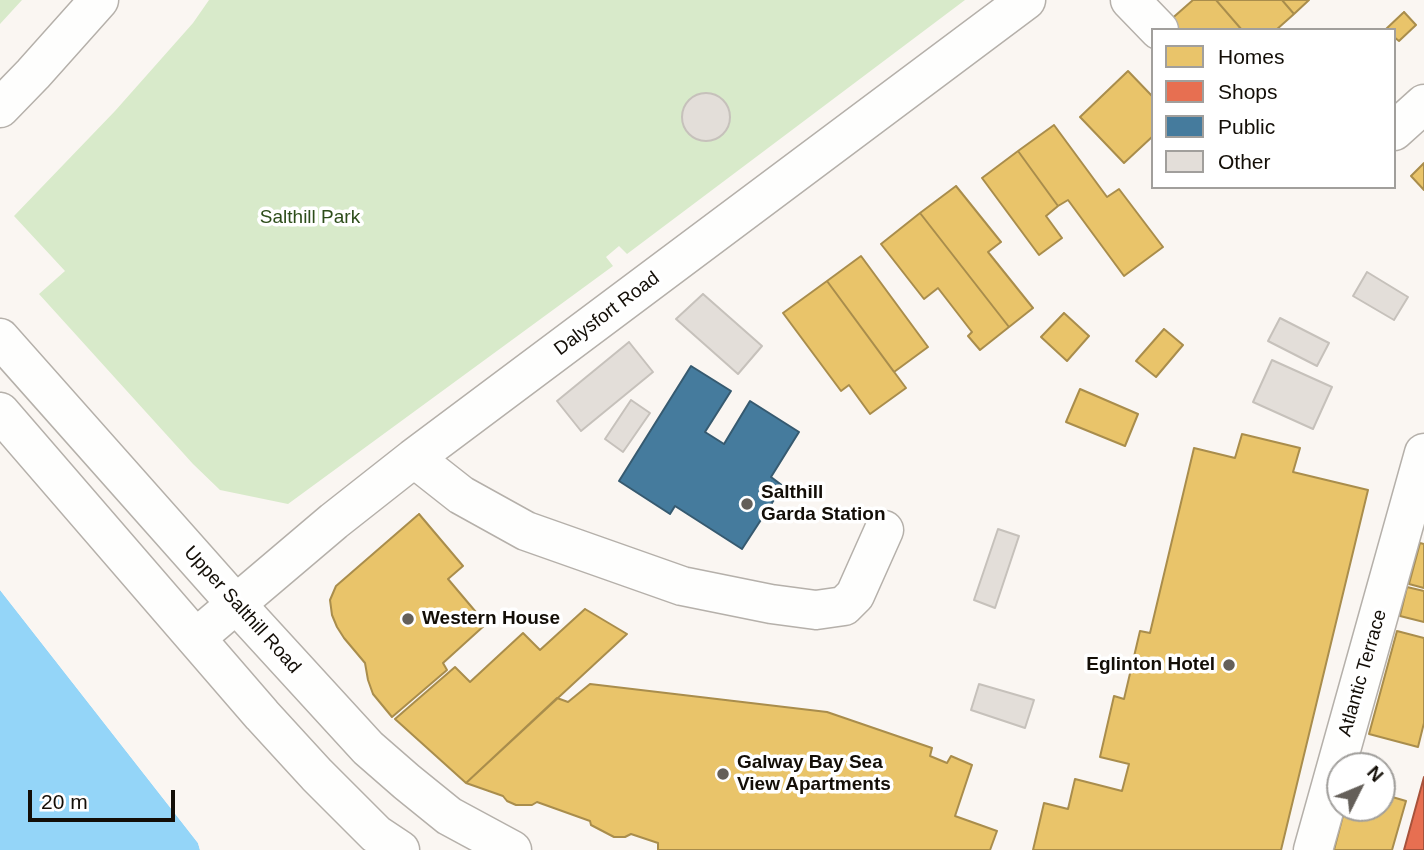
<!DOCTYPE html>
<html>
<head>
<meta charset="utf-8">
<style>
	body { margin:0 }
	#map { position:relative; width:1424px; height:850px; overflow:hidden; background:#faf6f2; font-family:Arial,sans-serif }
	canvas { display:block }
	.legend { position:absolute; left:1151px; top:28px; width:245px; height:161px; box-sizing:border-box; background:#fff; border:2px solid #a19f9c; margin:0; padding:9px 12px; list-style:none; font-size:21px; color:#130e07 }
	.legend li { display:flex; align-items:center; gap:14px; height:35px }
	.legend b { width:35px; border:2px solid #a19f9c }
	.north { position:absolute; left:1326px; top:752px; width:70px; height:70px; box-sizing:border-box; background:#fff; border:2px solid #a19f9c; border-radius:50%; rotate:47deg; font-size:19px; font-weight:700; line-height:28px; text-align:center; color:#130e07 }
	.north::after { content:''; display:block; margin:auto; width:24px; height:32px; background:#645f59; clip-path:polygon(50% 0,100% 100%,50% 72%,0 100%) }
	.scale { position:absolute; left:28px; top:790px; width:147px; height:32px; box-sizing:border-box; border:4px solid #130e07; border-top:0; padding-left:9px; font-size:21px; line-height:24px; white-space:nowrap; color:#130e07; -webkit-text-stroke:5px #fff; paint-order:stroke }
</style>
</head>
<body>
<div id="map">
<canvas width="1424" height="850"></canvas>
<ul class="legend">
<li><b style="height:19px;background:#e9c46a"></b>Homes</li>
<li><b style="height:19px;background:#e76f51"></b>Shops</li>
<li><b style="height:19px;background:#457b9d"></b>Public</li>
<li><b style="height:19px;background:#e3ded9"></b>Other</li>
</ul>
<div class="north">N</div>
<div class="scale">20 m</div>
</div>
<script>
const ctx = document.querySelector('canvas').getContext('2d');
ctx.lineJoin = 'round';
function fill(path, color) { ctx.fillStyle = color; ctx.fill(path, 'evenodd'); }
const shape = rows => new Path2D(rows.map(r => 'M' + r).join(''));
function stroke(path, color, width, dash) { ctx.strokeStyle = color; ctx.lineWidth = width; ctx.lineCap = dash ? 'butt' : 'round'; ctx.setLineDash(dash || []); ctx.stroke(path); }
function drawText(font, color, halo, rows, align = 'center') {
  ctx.font = font + ' Arial,sans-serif'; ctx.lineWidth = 7; ctx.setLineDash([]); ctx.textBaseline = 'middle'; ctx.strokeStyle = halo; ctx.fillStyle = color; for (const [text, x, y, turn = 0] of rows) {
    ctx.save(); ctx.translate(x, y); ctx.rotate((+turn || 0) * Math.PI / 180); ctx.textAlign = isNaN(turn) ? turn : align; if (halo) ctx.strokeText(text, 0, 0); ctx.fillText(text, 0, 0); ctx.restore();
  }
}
const green = shape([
	[0,0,22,0,0,24],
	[209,0,965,0,627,254,619,246,606,257,613,266,288,504,220,490,193,464,39,294,65,271,14,216,115,111,193,23]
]);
const water = shape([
	[0,590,198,843,200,850,0,850]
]);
const pier = shape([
	[0,586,3,588,200,841,204,850,200,850,198,843,0,590]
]);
const homes = shape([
	[1193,0,1216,0,1242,30,1175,30,1168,22,1193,0],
	[1216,0,1282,0,1294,14,1276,30,1242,30,1216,0],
	[1282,0,1309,0,1294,14,1282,0],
	[1404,12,1416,25,1399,41,1394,37,1394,30,1386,29,1404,12],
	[1128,71,1153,97,1153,136,1124,163,1080,117,1128,71],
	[1054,125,1107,197,1119,189,1163,247,1124,276,1068,200,1058,206,1018,151,1054,125],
	[1018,151,1058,206,1046,216,1062,238,1039,255,982,178,1018,151],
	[1424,163,1424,190,1411,176,1424,163],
	[956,186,1001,242,988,252,1033,308,1009,327,920,213,956,186],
	[920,213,1009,327,980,350,968,336,972,332,938,288,924,299,881,244,920,213],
	[861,256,928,347,894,372,827,281,861,256],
	[827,281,906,388,870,414,849,385,841,391,783,313,827,281],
	[1064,313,1089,336,1067,361,1041,337,1064,313],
	[1164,329,1183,345,1156,377,1136,361,1164,329],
	[1080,389,1138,414,1125,446,1066,422,1080,389],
	[1242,434,1300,448,1293,472,1368,490,1281,850,1033,850,1044,803,1068,809,1075,779,1122,791,1129,764,1100,757,1114,696,1124,699,1140,631,1150,633,1194,448,1235,458,1242,434],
	[419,514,463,566,448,579,486,624,443,663,447,670,392,717,373,694,368,680,365,663,344,638,337,627,332,615,330,600,336,586,419,514],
	[1420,543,1424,544,1424,588,1409,584,1420,543],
	[1407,587,1424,591,1424,622,1400,616,1407,587],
	[585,609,627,634,466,783,395,719,455,667,470,682,523,633,540,650,585,609],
	[1397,631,1424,638,1424,723,1418,747,1369,734,1397,631],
	[590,684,827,712,932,748,930,756,947,763,951,756,972,765,955,816,997,831,990,850,658,850,658,843,631,834,625,837,614,837,591,825,590,821,537,802,532,805,516,805,507,801,503,796,466,783,557,698,568,702,590,684],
	[1382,794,1406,801,1392,850,1334,850,1345,808,1382,808,1382,794]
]);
const shops = shape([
	[1424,777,1424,850,1404,850,1424,777]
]);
const public = shape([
	[691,366,731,391,705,432,724,444,750,401,799,432,771,477,783,486,742,549,675,506,670,514,619,481,691,366]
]);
const building = shape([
	'682 117a24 24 0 1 1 48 0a24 24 0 1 1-48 0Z',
	[1367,272,1408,297,1394,320,1353,296,1367,272],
	[703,294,762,346,738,374,676,319,703,294],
	[1280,318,1329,343,1317,366,1268,341,1280,318],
	[629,342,653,372,581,431,557,401,629,342],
	[1272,360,1332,387,1313,429,1253,402,1272,360],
	[631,400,650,413,623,452,605,439,631,400],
	[998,529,1019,536,995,608,974,600,998,529],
	[979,684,1034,700,1025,728,971,710,979,684]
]);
const minor = shape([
	[1130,0,1159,30],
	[0,108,33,74,99,0],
	[1394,131,1424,104],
	[414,458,461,495,526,531,682,586,771,604,816,610,844,606,855,595,884,530],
	[196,638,334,521,414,458,1026,0],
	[1313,850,1424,453]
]);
const major = shape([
	[0,338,237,605,368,748,407,782,449,816,512,850],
	[0,412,262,715,317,775,376,834,400,850]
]);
const markers = [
	[747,504,7,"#645f59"],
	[408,619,7,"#645f59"],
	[1229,665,7,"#645f59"],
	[723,774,7,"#645f59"]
];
const parkNames = [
	["Salthill Park",310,218]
];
const streetNames = [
	["Dalysfort Road",607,314,-37],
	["Upper Salthill Road",242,610,48],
	["Atlantic Terrace",1363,673,-74]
];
const poiNames = [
	["Salthill",761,493],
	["Garda Station",761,515],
	["Western House",422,619],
	["Eglinton Hotel",1215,665,"right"],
	["Galway Bay Sea",737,763],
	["View Apartments",737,785]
];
fill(green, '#d8eaca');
fill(water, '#94d5f8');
fill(pier, '#faf6f2');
fill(homes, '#e9c46a');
stroke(homes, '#a98d4c', 2);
fill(shops, '#e76f51');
stroke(shops, '#a7523b', 2);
fill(public, '#457b9d');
stroke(public, '#365a70', 2);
fill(building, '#e3ded9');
stroke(building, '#c6c1bb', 2);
stroke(minor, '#b5b0aa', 41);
stroke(major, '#b5b0aa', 41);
stroke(minor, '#fefefd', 38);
stroke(major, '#fefefd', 38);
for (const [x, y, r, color] of markers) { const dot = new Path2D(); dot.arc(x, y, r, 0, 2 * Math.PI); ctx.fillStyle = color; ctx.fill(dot); stroke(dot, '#fff', 2.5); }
drawText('19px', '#2d4d1a', '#fff', parkNames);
drawText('19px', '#130e07', '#fff', streetNames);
drawText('bold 19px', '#130e07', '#fff', poiNames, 'left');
</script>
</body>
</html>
